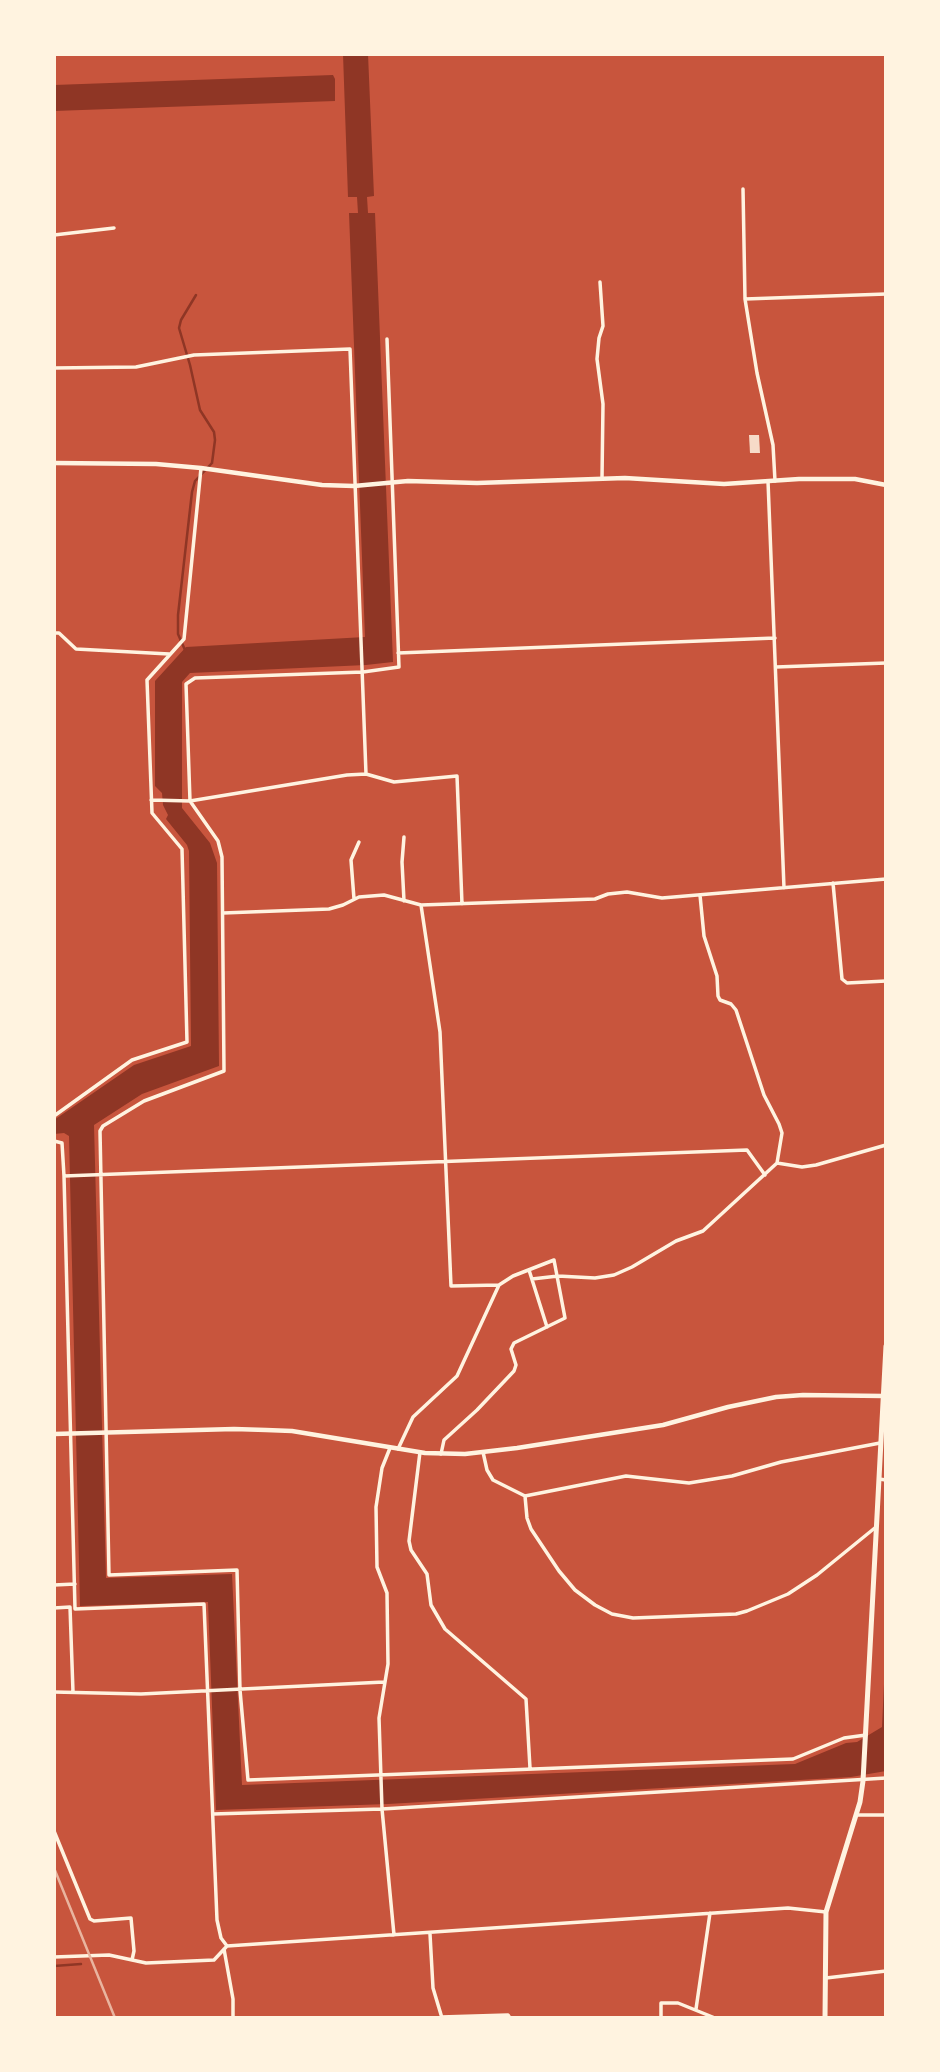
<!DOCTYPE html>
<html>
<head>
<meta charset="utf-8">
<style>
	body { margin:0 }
	#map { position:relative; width:940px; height:2072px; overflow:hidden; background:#c8553d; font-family:Jost,sans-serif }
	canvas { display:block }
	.frame { position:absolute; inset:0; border:56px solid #fff3e0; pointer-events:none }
</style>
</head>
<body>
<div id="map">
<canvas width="940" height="2072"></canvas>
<div class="frame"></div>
</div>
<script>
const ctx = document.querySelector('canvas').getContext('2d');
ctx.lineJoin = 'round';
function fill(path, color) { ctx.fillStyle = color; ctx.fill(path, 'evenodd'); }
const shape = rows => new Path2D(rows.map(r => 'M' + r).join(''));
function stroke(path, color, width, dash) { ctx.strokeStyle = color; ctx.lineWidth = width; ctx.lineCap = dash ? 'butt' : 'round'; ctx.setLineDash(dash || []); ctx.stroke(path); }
const water = shape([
	[343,54,368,54,374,196,367,197,368,213,375,213,393,662,366,665,190,673,182,682,182,808,210,843,217,863,219,1066,142,1094,94,1125,106,1578,232,1574,242,1785,795,1764,846,1743,857,1742,882,1727,886,1641,886,1771,851,1777,388,1804,216,1810,208,1602,80,1606,69,1136,64,1133,54,1134,54,1120,134,1065,191,1046,189,851,187,845,166,819,168,815,163,805,162,793,155,786,155,681,186,647,365,637,349,213,358,213,357,197,348,197],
	[333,75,335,79,335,101,54,111,54,85]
]);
const stream = shape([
	[185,650,178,634,178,615,192,492,195,481,212,463,215,440,214,432,200,410,190,365,179,328,181,320,196,295],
	[54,1966,81,1964]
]);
const building = shape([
	[749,435,759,435,760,453,750,453]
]);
const minor = shape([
	[743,189,745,299,757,373,773,445,775,481],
	[54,235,114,228],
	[600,282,603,326,599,338,597,359,603,404,602,478],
	[745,299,886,294],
	[387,339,399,667,363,672,195,678,186,684,190,801,218,841,222,857,224,1071,144,1101,103,1126,100,1131,109,1575,237,1570,240,1690,248,1780,793,1759,844,1738,866,1735],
	[54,368,136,367,194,355,350,349,366,774],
	[768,481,784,888],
	[54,633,59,633,76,649,169,654],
	[398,653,775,638],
	[776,667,886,663],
	[151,800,190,801,347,775,366,774,394,782,457,776,462,904],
	[404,837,402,862,404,901],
	[833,883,842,979,847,983,886,981],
	[354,899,351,860,359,842],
	[421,905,440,1032,451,1286,499,1285,513,1276,554,1260,565,1318,514,1343,511,1349,516,1365,514,1371,477,1410,444,1440,441,1454],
	[223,913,329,909,343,905,359,897,384,895,421,905,595,899,608,894,627,892,662,898,886,879],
	[54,1116,132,1060,187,1042,182,849,152,813,147,680,184,639,201,468],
	[54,1141,62,1143,64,1176,75,1609,204,1604,217,1920,221,1938,227,1946],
	[777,1163,802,1167,816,1165,886,1145],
	[64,1176,747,1150,765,1175],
	[529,1270,547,1327],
	[532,1279,558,1276,595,1278,614,1275,632,1267,676,1241,703,1231,777,1163,782,1133,779,1124,764,1095,736,1010,731,1004,720,1000,718,996,717,976,704,936,700,895],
	[390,1448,382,1468,376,1507,377,1567,387,1593,388,1664,379,1718,382,1809,394,1935],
	[398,1449,413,1417,457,1376,499,1285],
	[420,1452,409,1541,411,1550,427,1574,431,1605,445,1629,526,1699,530,1768],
	[483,1452,487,1470,493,1480,525,1496,626,1476,689,1483,732,1476,781,1462,880,1443],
	[879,1479,886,1480],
	[525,1496,527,1518,531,1529,559,1571,575,1590,595,1605,612,1614,633,1618,736,1614,747,1611,788,1594,817,1575,876,1527],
	[54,1585,75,1584],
	[70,1607,73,1692],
	[54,1608,70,1607],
	[54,1692,141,1694,384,1682],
	[213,1814,382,1809,886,1778],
	[856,1815,886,1815],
	[54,1831,90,1919,94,1921,131,1918,134,1951,132,1960],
	[430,1934,433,1988,442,2018],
	[224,1949,233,1999,233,2018],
	[54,1957,109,1955,146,1963,214,1960,227,1946,788,1908,826,1912],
	[826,1978,886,1971],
	[696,2009,710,1913],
	[441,2017,508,2015,510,2018],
	[661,2018,661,2003,678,2003,715,2018]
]);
const tertiary = shape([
	[54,1434,234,1429,266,1430,292,1431,425,1453,465,1454,517,1448,663,1425,728,1407,776,1397,803,1395,883,1396]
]);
const secondary = shape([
	[54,463,156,464,201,468,322,485,354,486,408,481,477,483,625,478,724,484,799,479,855,479,886,485]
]);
const primary = shape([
	[825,2018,826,1912,860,1802,863,1781,886,1346]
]);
const rail = shape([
	[54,1868,115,2018]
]);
fill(water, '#8f3625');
stroke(stream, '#8f3625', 2.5);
fill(building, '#f7dbc8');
stroke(minor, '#fff3e0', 3.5);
stroke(tertiary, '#fff3e0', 4.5);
stroke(secondary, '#fff3e0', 4.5);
stroke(primary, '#fff3e0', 5);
stroke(rail, '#e9b49f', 2.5);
</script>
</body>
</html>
